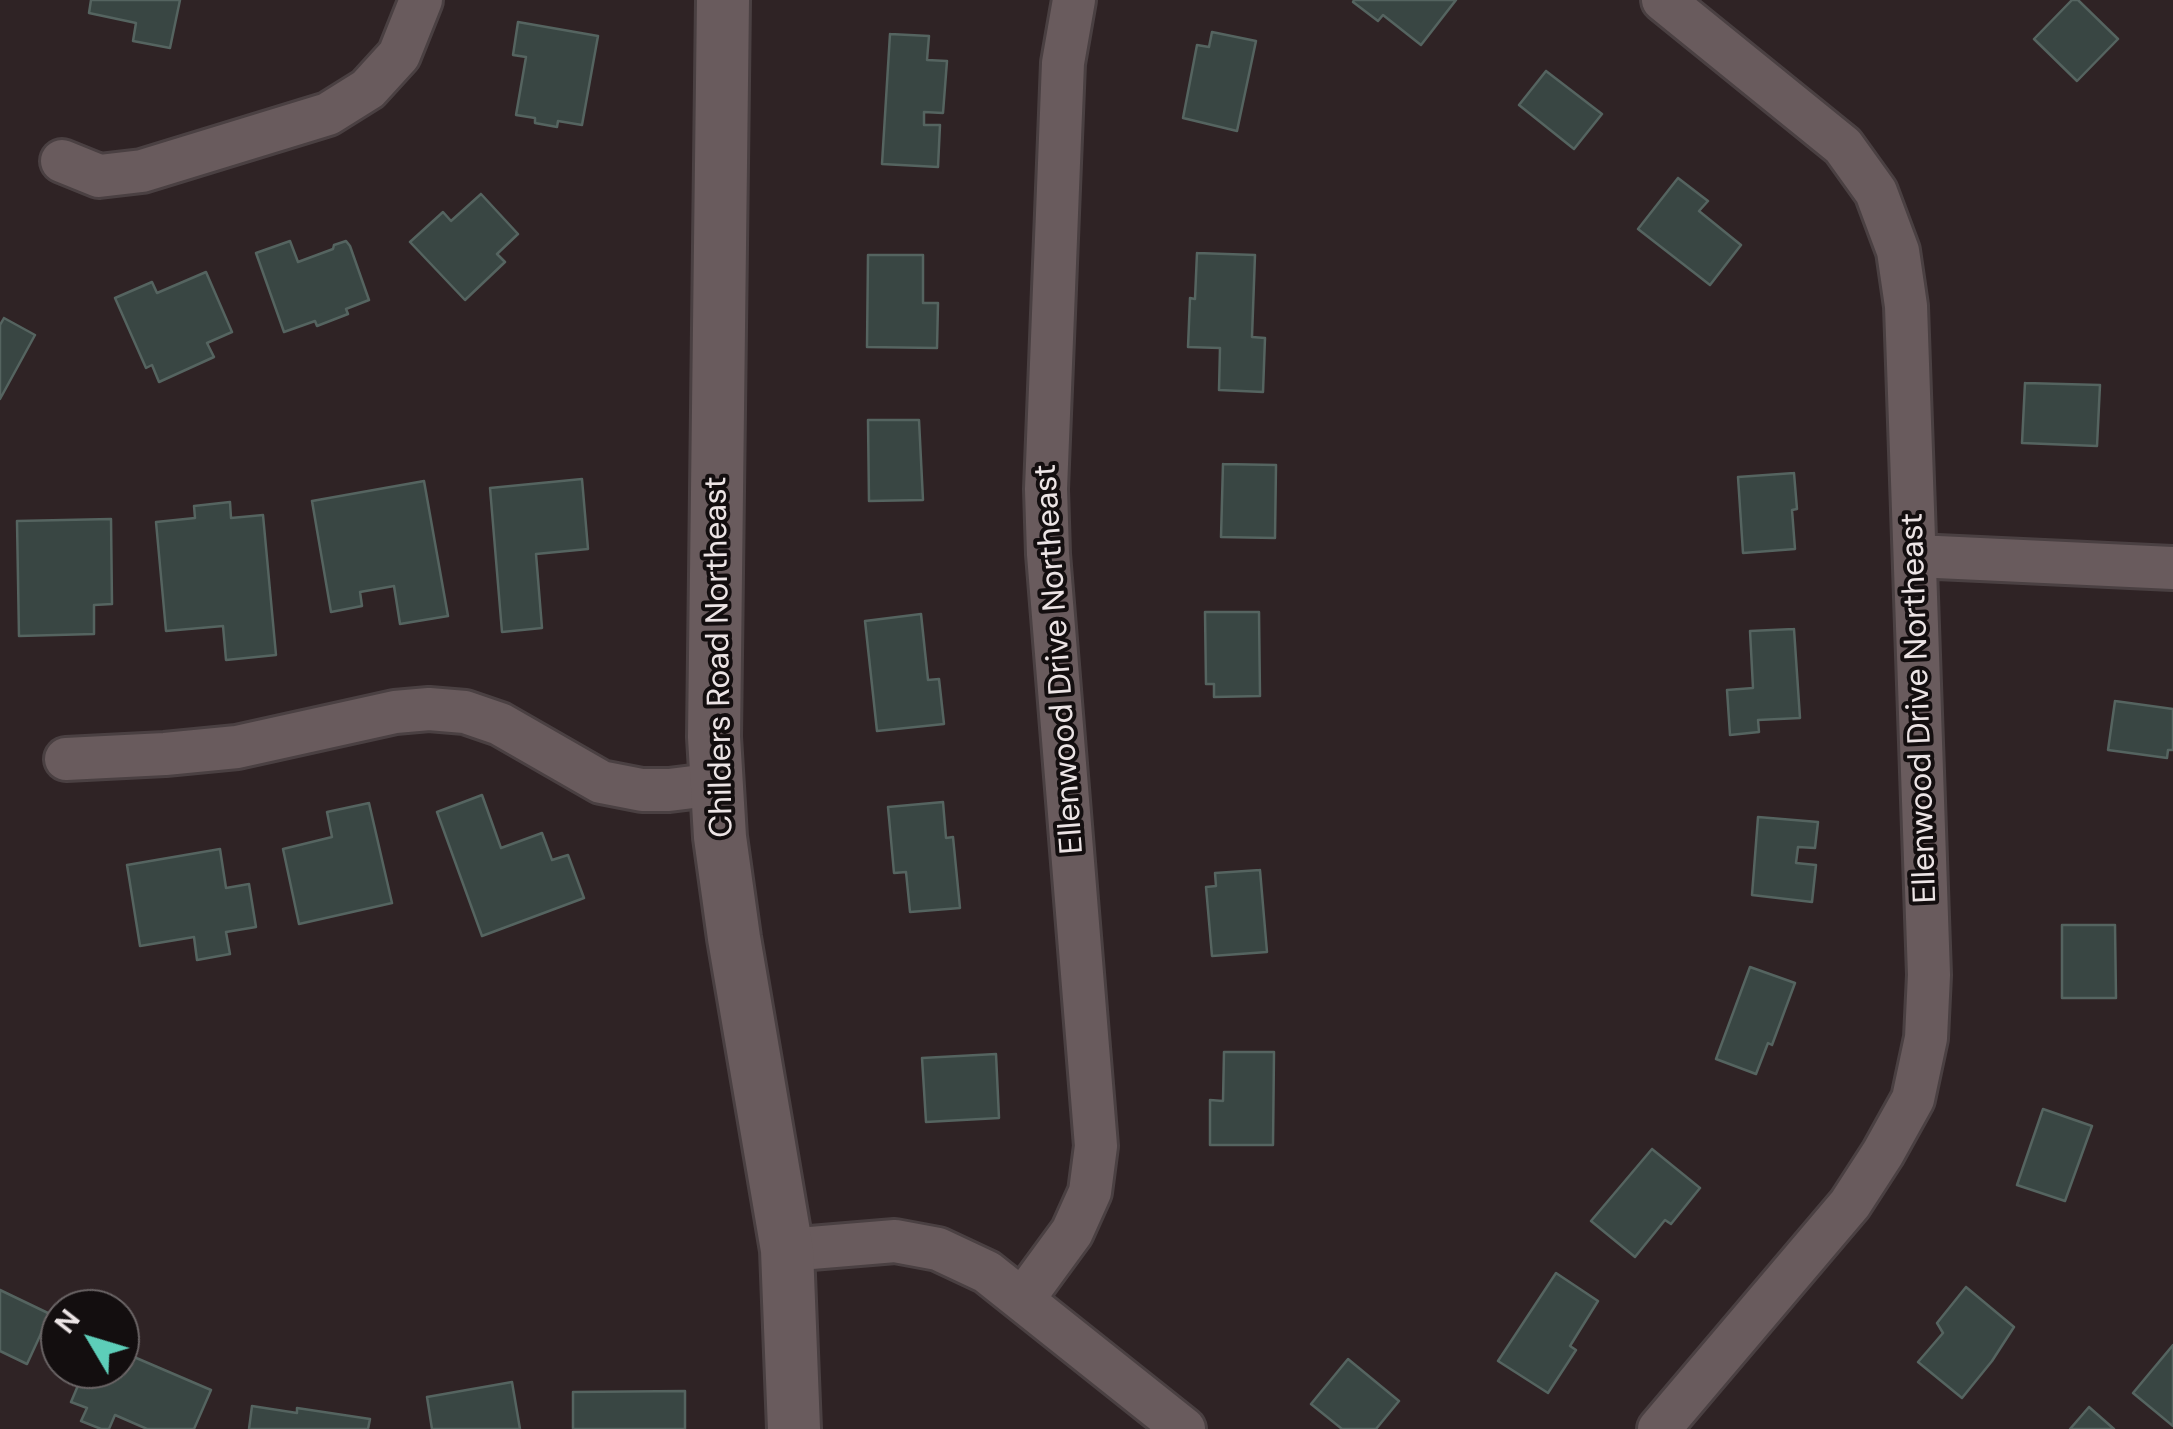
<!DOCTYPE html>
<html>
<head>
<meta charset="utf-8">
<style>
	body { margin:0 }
	#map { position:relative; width:2173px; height:1429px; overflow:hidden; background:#2f2325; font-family:"DM Sans",sans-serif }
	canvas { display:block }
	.north { position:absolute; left:40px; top:1289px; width:100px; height:100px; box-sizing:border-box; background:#130e0f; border:2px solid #6a6465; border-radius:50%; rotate:308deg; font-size:28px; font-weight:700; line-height:40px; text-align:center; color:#ece4e5 }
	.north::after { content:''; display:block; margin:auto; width:35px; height:45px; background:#5dceb9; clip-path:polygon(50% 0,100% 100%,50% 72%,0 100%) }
</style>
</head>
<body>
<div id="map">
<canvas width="2173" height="1429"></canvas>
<div class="north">N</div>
</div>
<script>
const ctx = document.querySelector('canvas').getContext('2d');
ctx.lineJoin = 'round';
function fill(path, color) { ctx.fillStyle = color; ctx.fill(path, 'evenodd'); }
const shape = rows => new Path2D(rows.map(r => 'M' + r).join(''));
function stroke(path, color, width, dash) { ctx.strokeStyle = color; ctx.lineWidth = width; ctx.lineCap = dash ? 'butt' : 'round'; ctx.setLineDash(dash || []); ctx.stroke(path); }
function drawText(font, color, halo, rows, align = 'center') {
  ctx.font = font + ' "DM Sans",sans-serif'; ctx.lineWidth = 8; ctx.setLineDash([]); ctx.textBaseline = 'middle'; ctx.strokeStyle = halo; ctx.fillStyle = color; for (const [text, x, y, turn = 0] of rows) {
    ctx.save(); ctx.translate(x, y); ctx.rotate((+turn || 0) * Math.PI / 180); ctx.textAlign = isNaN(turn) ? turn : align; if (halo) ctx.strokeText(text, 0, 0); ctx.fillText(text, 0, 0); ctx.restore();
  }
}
const building = shape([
	[91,0,180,0,170,48,133,41,136,23,89,13,91,0],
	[1354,0,1456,0,1421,45,1383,15,1378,21,1353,2,1354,0],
	[2072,0,2078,0,2118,39,2077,81,2034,39,2072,0],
	[518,22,598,36,582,125,558,121,557,127,535,123,535,118,516,115,526,57,513,55,518,22],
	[1212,32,1256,41,1237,131,1183,118,1197,45,1209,47,1212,32],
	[890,34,929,36,927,60,947,61,943,113,924,112,924,125,940,125,938,167,882,164,890,34],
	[1546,71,1602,114,1574,149,1519,105,1546,71],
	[1678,178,1708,201,1699,211,1741,245,1710,285,1638,229,1678,178],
	[481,194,518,234,497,254,505,262,465,300,410,242,443,212,451,221,481,194],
	[290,241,298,262,333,249,334,245,346,241,350,246,369,300,346,309,348,314,317,326,315,321,284,332,256,253,290,241],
	[1197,253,1255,255,1252,337,1265,338,1263,392,1219,390,1220,348,1188,347,1190,298,1195,299,1197,253],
	[868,255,923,255,923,303,938,303,937,348,867,347,868,255],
	[206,272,232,332,207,343,214,357,159,382,152,365,146,368,115,298,152,282,157,293,206,272],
	[4,318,35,335,0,399,0,325,4,318],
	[2025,383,2100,385,2097,446,2022,443,2025,383],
	[868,420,919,420,923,500,869,501,868,420],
	[1223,464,1276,465,1275,538,1221,537,1223,464],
	[1794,473,1797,509,1792,510,1795,549,1743,553,1738,477,1794,473],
	[582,479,588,549,536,554,542,628,502,632,490,488,582,479],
	[424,481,448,616,400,624,394,586,360,592,362,606,331,612,312,501,424,481],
	[230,502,231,518,263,515,276,655,226,660,223,626,166,631,156,522,195,518,194,506,230,502],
	[111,519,112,604,94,605,94,634,19,636,17,521,111,519],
	[1205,612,1259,612,1260,696,1214,697,1214,684,1206,684,1205,612],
	[921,614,928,680,939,679,944,724,877,731,865,621,921,614],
	[1794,629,1800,718,1758,720,1759,732,1730,735,1727,690,1753,688,1750,631,1794,629],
	[2115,701,2173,709,2173,750,2168,750,2167,758,2108,750,2115,701],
	[482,795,501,848,542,833,552,860,568,855,584,898,482,936,437,812,482,795],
	[943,802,946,838,953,837,960,908,910,912,906,872,894,873,888,807,943,802],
	[369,803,392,903,299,924,283,849,332,837,327,812,369,803],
	[1758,817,1818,822,1815,848,1798,847,1796,863,1816,865,1812,902,1752,895,1758,817],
	[220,849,226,888,249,884,256,927,226,932,230,954,197,960,194,937,140,946,127,865,220,849],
	[1260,870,1267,952,1212,956,1206,887,1216,886,1215,873,1260,870],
	[2062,925,2115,925,2116,998,2062,998,2062,925],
	[1750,967,1795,983,1772,1045,1768,1043,1756,1074,1716,1059,1750,967],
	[1224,1052,1274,1052,1273,1145,1210,1145,1210,1100,1223,1101,1224,1052],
	[996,1054,999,1118,926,1122,922,1058,996,1054],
	[2043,1109,2092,1126,2065,1201,2017,1185,2043,1109],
	[1652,1149,1700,1188,1671,1224,1665,1220,1635,1257,1591,1221,1652,1149],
	[1556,1273,1598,1301,1570,1346,1576,1350,1548,1393,1498,1361,1556,1273],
	[1966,1287,2014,1327,1992,1361,1962,1398,1918,1362,1943,1333,1937,1323,1966,1287],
	[0,1290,50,1314,27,1364,0,1351,0,1290],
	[2173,1345,2173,1426,2133,1393,2173,1345],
	[120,1351,211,1390,194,1429,147,1429,115,1415,109,1429,101,1429,81,1421,87,1408,71,1402,85,1369,120,1369,120,1351],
	[1348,1359,1399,1401,1376,1429,1342,1429,1311,1404,1348,1359],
	[512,1382,520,1429,432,1429,427,1397,512,1382],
	[685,1391,685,1429,573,1429,573,1392,685,1391],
	[252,1406,297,1413,297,1408,370,1419,368,1429,249,1429,252,1406],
	[2089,1407,2114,1429,2070,1429,2089,1407]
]);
const minor = shape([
	[62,161,99,176,142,171,328,114,368,89,399,55,421,0],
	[1916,556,2173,568],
	[66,759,165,754,237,747,395,712,429,709,465,712,500,724,601,782,642,790,669,790,717,784],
	[787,1250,895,1241,938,1249,987,1272,1184,1429],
	[1023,1299,1072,1232,1090,1192,1096,1146,1048,554,1046,489,1063,63,1074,0],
	[1659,1429,1850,1204,1883,1153,1913,1099,1926,1038,1929,975,1906,306,1898,251,1876,192,1843,146,1663,0]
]);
const tertiary = shape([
	[723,0,714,737,720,837,734,938,787,1250,794,1429]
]);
const streetNames = [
	["Childers Road Northeast",720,657,-91],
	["Ellenwood Drive Northeast",1060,659,-94],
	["Ellenwood Drive Northeast",1920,708,-92]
];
fill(building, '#394643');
stroke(building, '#556460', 2.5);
stroke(minor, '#4a4042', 48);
stroke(tertiary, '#4a4042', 58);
stroke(minor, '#695b5d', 42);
stroke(tertiary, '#695b5d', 52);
drawText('32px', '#ece4e5', '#130e0f', streetNames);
</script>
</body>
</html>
